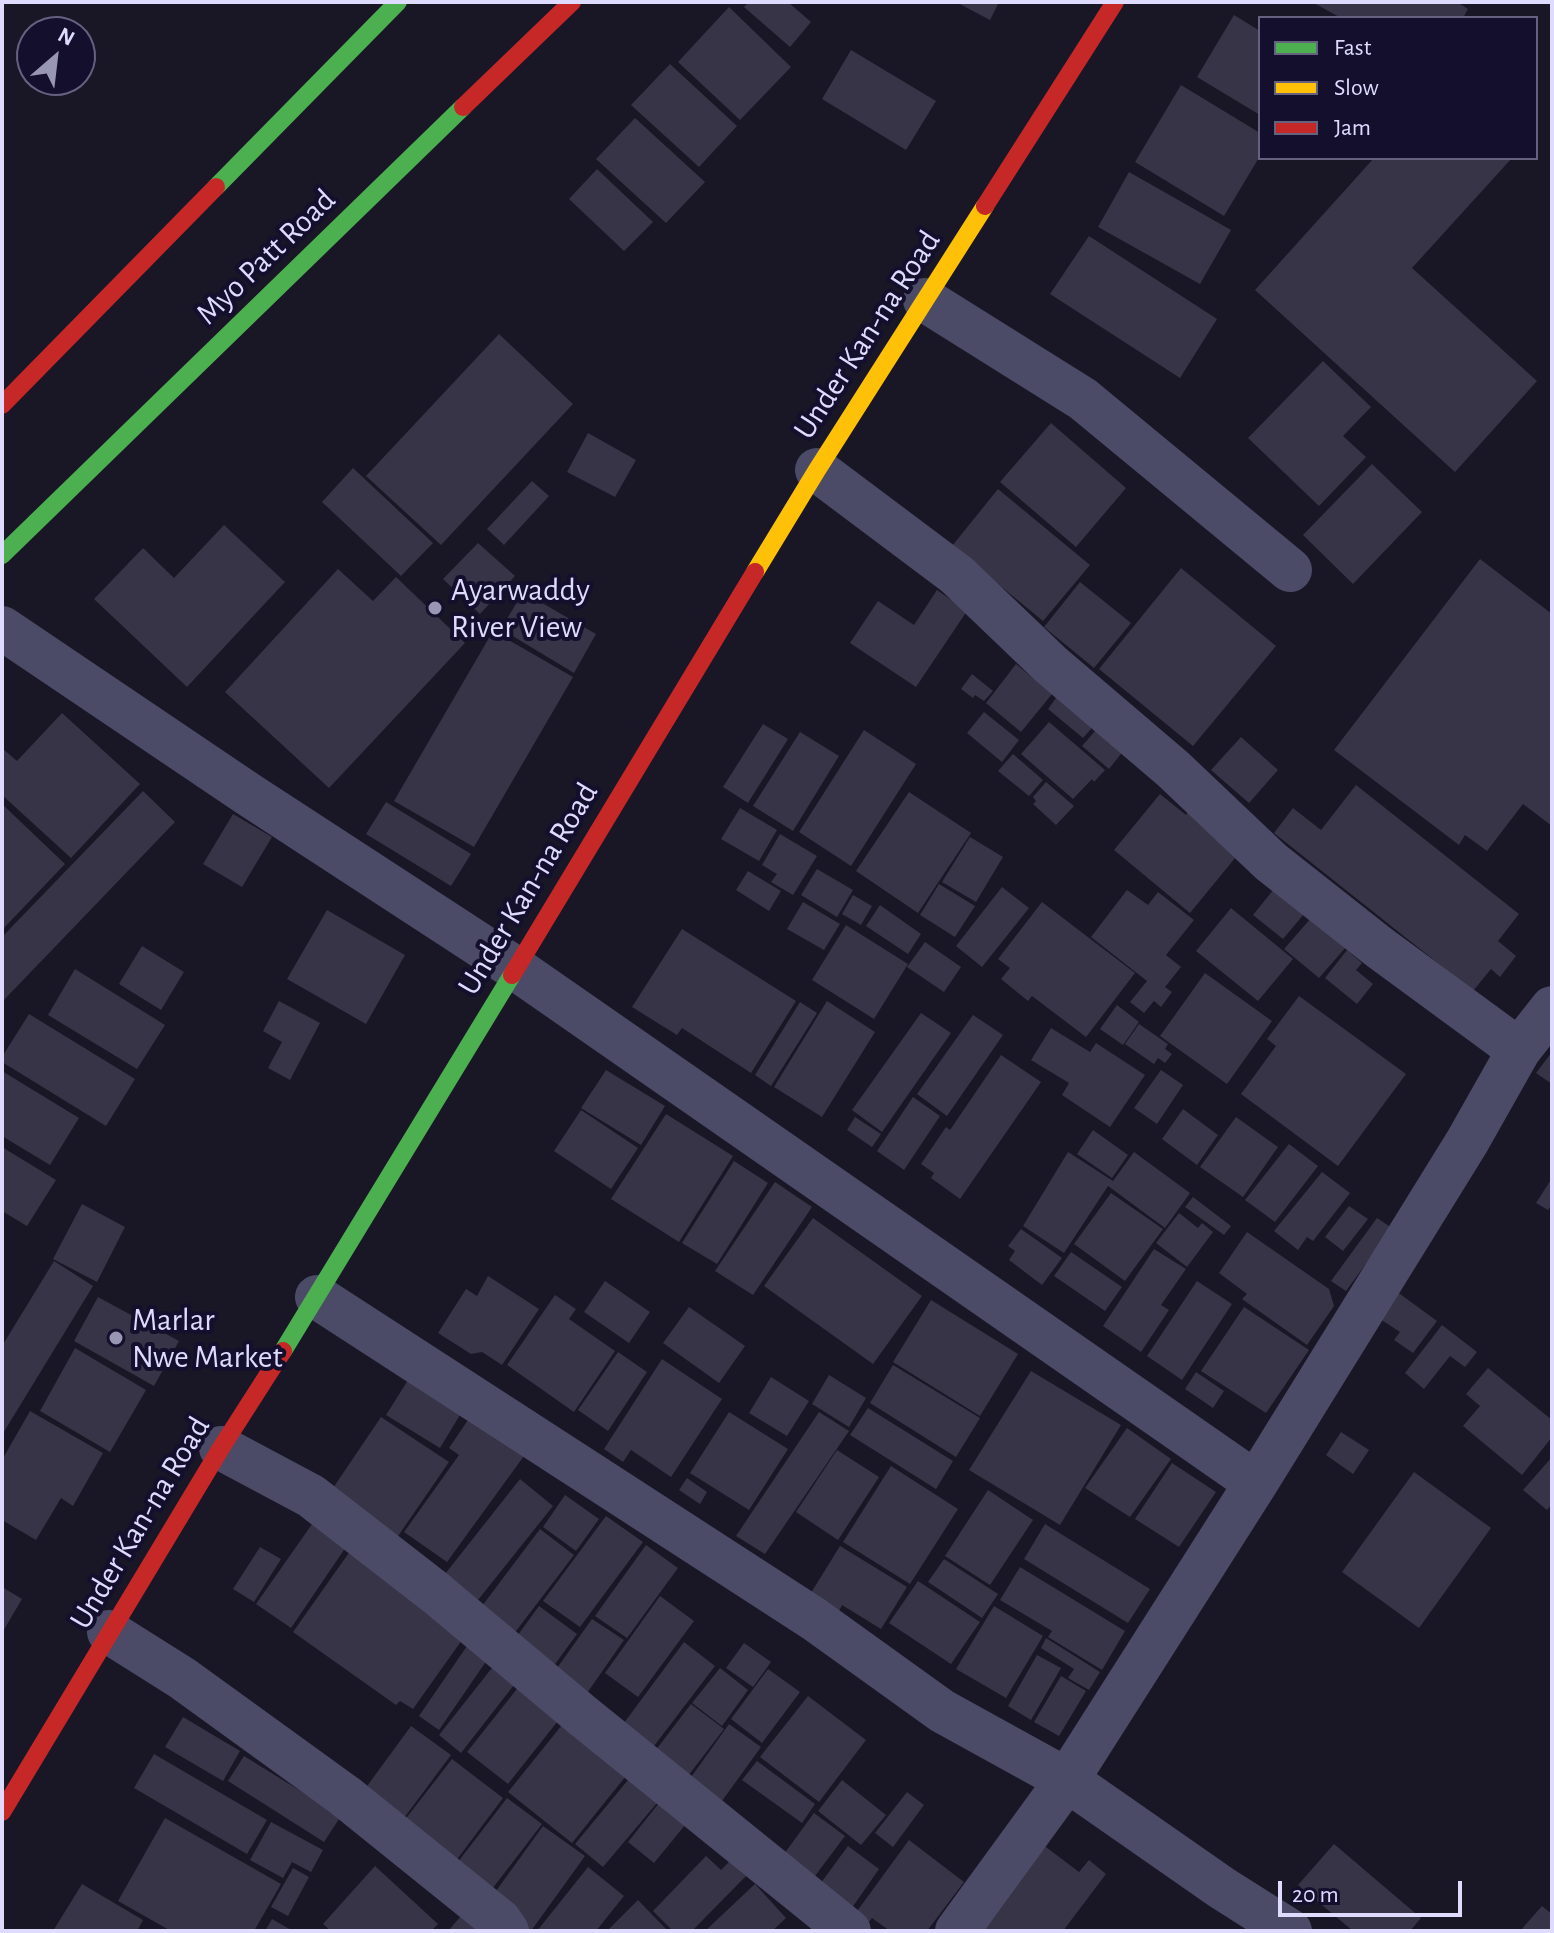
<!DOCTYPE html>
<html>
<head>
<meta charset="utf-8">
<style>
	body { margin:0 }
	#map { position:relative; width:1554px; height:1933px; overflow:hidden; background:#191626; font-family:"Alegreya Sans",sans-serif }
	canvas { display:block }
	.frame { position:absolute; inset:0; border:4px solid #dedbff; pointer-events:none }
	.legend { position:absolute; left:1258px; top:16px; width:280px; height:144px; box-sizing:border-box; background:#140f2d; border:2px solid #656181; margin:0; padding:10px 14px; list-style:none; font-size:24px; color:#dedbff }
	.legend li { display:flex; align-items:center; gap:16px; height:40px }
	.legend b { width:40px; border:2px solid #656181 }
	.north { position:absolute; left:16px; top:16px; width:80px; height:80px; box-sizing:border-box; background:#140f2d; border:2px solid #656181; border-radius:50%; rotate:28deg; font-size:22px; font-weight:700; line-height:32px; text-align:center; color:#dedbff }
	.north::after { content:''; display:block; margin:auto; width:28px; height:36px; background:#9996b3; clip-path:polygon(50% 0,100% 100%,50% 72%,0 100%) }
	.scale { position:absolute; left:1278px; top:1881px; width:184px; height:36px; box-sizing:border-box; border:4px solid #dedbff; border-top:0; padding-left:10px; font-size:24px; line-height:28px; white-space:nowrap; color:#dedbff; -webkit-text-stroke:6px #140f2d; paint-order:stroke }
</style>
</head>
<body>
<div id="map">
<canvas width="1554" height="1933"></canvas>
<div class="frame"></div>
<ul class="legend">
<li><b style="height:10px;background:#4caf50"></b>Fast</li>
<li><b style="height:10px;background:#ffc107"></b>Slow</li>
<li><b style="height:10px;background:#c62828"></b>Jam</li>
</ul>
<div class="north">N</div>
<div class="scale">20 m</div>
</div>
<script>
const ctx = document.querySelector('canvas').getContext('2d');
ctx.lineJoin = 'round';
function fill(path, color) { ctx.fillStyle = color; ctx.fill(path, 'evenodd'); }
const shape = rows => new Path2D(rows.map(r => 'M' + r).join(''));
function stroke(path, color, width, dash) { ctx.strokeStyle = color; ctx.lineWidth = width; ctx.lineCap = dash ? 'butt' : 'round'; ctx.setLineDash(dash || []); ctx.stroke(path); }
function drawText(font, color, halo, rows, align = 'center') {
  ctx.font = font + ' "Alegreya Sans",sans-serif'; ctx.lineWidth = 8; ctx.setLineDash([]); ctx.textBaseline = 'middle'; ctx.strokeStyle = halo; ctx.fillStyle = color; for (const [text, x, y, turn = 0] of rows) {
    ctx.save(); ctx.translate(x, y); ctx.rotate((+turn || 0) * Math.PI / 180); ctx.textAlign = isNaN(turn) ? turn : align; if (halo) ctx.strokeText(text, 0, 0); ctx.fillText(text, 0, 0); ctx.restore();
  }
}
const building = shape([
	[749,2,788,2,811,22,790,47,744,7],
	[956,2,999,2,990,20],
	[1312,2,1457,2,1468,9,1463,18,1341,18],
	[729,7,791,67,740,120,678,62],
	[1234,15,1260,31,1260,115,1197,77],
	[851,50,936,101,906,150,822,99],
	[670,64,737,126,699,167,631,105],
	[1181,85,1260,133,1260,156,1224,216,1135,162],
	[635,118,705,182,666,223,596,159],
	[1374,158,1512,158,1412,268,1537,381,1455,472,1255,290],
	[597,169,653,222,624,251,569,199],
	[1129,172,1231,230,1200,284,1098,227],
	[1089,236,1217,319,1180,378,1050,294],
	[499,334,573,404,441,545,366,476],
	[1323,361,1371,407,1343,436,1366,457,1319,506,1248,438],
	[1051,423,1126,488,1076,547,1000,482],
	[588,433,636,460,615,497,567,472],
	[1372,464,1422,512,1353,584,1303,535],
	[353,468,433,543,401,576,322,502],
	[532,481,549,496,504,545,487,529],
	[998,489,1090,565,1043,621,952,546],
	[224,525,285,582,187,687,94,599,143,548,174,578],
	[478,543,515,576,480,614,443,579],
	[1480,559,1552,614,1552,826,1523,804,1487,851,1465,835,1459,845,1334,750],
	[1181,568,1276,646,1193,746,1099,669],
	[338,569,373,601,396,577,465,643,329,788,225,692],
	[1080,582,1131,623,1094,668,1044,627],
	[937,590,967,611,916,687,850,643,878,601,914,625],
	[523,592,596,634,574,673,501,629],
	[493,631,573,677,474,847,394,801],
	[1016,664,1052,694,1021,732,986,703],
	[972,674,993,691,984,701,975,695,973,698,961,689],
	[1061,691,1098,721,1083,738,1048,709],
	[984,712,1019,740,1002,762,967,733],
	[62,713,140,784,71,858,2,795,2,748,17,761],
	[1049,722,1105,770,1094,782,1092,779,1073,799,1021,754],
	[1102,723,1128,745,1109,769,1082,746],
	[763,724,788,739,748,803,723,787],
	[864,730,916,764,851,866,799,832],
	[800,732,839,756,793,831,753,806],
	[1241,737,1278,770,1249,803,1211,770],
	[1013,754,1043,780,1029,796,998,771],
	[1046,782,1074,806,1056,825,1033,804,1036,801,1033,797],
	[1356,785,1519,914,1498,941,1516,956,1500,977,1491,969,1473,991,1274,833,1293,808,1321,830],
	[143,791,175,822,2,1002,2,937],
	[909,792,971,833,918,913,856,871],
	[1160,794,1186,815,1189,810,1240,852,1190,913,1114,850],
	[386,802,471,854,451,886,366,834],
	[2,804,65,864,2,930],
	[740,808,777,830,759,861,721,839],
	[233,814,272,837,242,887,203,864],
	[780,834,817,856,793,895,771,882,777,874,762,865],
	[970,837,1003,857,976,902,942,882],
	[817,869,853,890,837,917,801,895],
	[748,871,781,891,769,911,736,890],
	[939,884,975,906,955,937,920,915],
	[1002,887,1029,908,982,967,956,946],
	[1274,889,1304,914,1283,939,1253,915],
	[1127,890,1148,905,1158,892,1194,920,1166,955,1181,967,1165,987,1172,992,1161,1007,1154,1001,1144,1013,1130,1002,1147,981,1091,937],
	[853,895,872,906,861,925,842,914],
	[803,902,840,924,824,950,787,929],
	[1042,902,1135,973,1086,1037,1032,996,1028,1001,1001,979,1010,968,998,959],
	[880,905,921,934,908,954,866,926],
	[1231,908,1293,959,1258,1001,1196,951],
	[327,910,405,955,366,1024,287,979],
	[1312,917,1346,947,1319,978,1284,949],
	[846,925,908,964,874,1019,812,980],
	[682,929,796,1001,751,1073,682,1028,677,1035,632,1007],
	[925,942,961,967,944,992,907,967],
	[142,946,184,972,161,1010,119,984],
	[1347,950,1362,963,1356,970,1373,984,1357,1004,1325,978],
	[75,969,165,1025,137,1069,48,1015],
	[1205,973,1272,1021,1227,1084,1160,1036],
	[1299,996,1406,1074,1338,1166,1241,1094,1276,1046,1267,1039],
	[279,1001,320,1023,290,1080,268,1068,282,1042,263,1031],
	[827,1001,875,1032,822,1117,774,1087],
	[800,1002,817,1013,771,1086,755,1075],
	[1117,1005,1139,1022,1123,1045,1100,1029],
	[921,1013,951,1033,882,1132,852,1110],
	[29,1014,135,1079,106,1126,2,1062,2,1057],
	[973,1015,1003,1035,947,1116,917,1094],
	[1139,1024,1168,1044,1165,1049,1172,1054,1165,1063,1158,1058,1154,1064,1125,1044],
	[1051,1028,1090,1052,1096,1043,1145,1075,1110,1127,1062,1095,1069,1083,1031,1060],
	[1552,1052,1552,1084,1536,1073],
	[1001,1055,1041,1082,960,1199,931,1178,934,1173,921,1164,946,1127,950,1130],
	[606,1070,665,1106,641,1145,581,1108],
	[1161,1070,1183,1085,1157,1124,1134,1108],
	[2,1071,79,1118,50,1165,2,1136],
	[913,1097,940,1116,904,1170,877,1151],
	[1183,1109,1218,1135,1197,1165,1162,1139],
	[581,1110,638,1148,611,1189,554,1151],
	[666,1114,733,1156,679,1242,611,1199],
	[855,1117,881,1134,872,1147,847,1130],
	[1236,1117,1278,1147,1243,1197,1200,1167],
	[1093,1130,1128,1155,1112,1178,1077,1154],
	[1289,1144,1318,1166,1275,1222,1245,1200],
	[2,1147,56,1180,27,1226,2,1211],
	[1068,1152,1113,1181,1134,1152,1190,1193,1165,1228,1108,1186,1064,1253,1023,1226],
	[734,1161,768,1183,717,1264,682,1243],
	[1322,1172,1350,1193,1313,1241,1307,1237,1298,1250,1274,1231],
	[1552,1178,1552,1204,1548,1210,1536,1203],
	[775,1182,812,1207,753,1295,715,1271],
	[1111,1193,1163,1229,1125,1281,1074,1244],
	[1193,1197,1231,1226,1224,1235,1185,1207],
	[82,1204,125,1227,97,1282,53,1259],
	[1349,1206,1368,1219,1343,1251,1325,1237],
	[1179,1213,1198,1228,1202,1223,1213,1232,1187,1267,1156,1243],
	[813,1218,922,1296,873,1364,764,1286],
	[1377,1218,1392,1228,1346,1291,1331,1281],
	[1021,1229,1062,1258,1042,1285,1009,1260,1015,1251,1008,1246],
	[1247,1232,1329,1289,1334,1306,1307,1345,1242,1299,1247,1294,1219,1273],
	[1154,1249,1186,1269,1161,1305,1169,1310,1141,1352,1103,1326],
	[1071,1252,1122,1287,1105,1311,1054,1276],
	[54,1261,93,1286,2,1435,2,1346],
	[488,1276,539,1309,502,1365,482,1352,471,1354,438,1333,466,1289,477,1296],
	[605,1281,650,1312,629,1343,584,1312],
	[1197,1281,1232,1304,1182,1380,1147,1356],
	[1396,1291,1437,1321,1413,1353,1394,1340,1400,1332,1377,1317],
	[555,1295,576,1309,569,1319,615,1351,574,1412,507,1365],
	[98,1297,179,1341,154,1386,74,1341],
	[931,1300,1018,1354,980,1416,893,1362],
	[689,1307,745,1346,719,1383,663,1343],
	[1244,1307,1309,1350,1266,1413,1201,1371],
	[1442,1325,1477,1352,1465,1367,1450,1356,1424,1389,1405,1373],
	[75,1348,146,1390,110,1452,40,1411],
	[618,1352,647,1372,608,1431,578,1410],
	[662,1359,722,1399,671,1477,631,1450,623,1462,604,1449],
	[893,1365,980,1418,956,1457,870,1403],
	[1488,1368,1552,1420,1552,1437,1522,1475,1463,1426,1480,1406,1466,1394],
	[1031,1371,1121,1425,1060,1525,969,1470],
	[1196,1372,1224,1391,1213,1408,1185,1389],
	[829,1375,866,1398,849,1427,812,1404],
	[410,1377,463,1410,440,1448,386,1415],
	[771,1377,809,1401,787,1436,749,1413],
	[868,1408,953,1461,936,1489,850,1435],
	[30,1411,103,1453,73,1506,61,1498,36,1540,2,1520,2,1460],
	[729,1412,788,1449,749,1510,690,1473],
	[819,1412,849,1431,765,1554,736,1536],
	[381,1417,449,1462,396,1539,329,1494],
	[470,1417,524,1456,447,1562,404,1532,459,1455,449,1448],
	[1127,1428,1171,1459,1130,1517,1085,1488],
	[1341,1432,1369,1450,1353,1474,1326,1455],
	[837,1450,879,1477,838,1540,796,1512],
	[1552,1457,1552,1504,1547,1510,1523,1490],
	[1172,1463,1216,1492,1179,1547,1135,1519],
	[891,1466,958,1509,910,1584,843,1542],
	[1414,1472,1491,1528,1419,1628,1342,1572],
	[687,1478,707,1492,700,1504,679,1490],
	[520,1479,553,1506,478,1600,445,1574],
	[988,1490,1033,1520,990,1585,945,1556],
	[565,1495,599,1519,576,1551,543,1527],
	[606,1516,643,1542,580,1627,543,1601],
	[317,1517,350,1541,291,1628,256,1604],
	[1045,1524,1150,1589,1128,1623,1024,1559],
	[540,1529,574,1555,510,1639,476,1614],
	[646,1545,678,1568,627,1638,595,1616],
	[840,1546,907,1587,881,1629,842,1605,837,1615,809,1596],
	[260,1547,281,1559,254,1602,233,1589],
	[353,1547,462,1640,413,1709,400,1701,396,1705,293,1632],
	[944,1559,998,1594,982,1618,928,1582],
	[1020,1567,1125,1631,1102,1670,1048,1637,1052,1631,1000,1600],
	[918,1581,980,1622,951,1664,889,1623],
	[2,1587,22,1599,2,1633],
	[660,1596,694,1621,638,1697,605,1673],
	[539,1606,577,1634,550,1671,512,1643],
	[994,1606,1043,1636,1006,1698,956,1669],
	[592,1619,624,1640,585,1696,552,1675],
	[1046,1638,1100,1672,1089,1690,1068,1678,1074,1669,1041,1648],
	[684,1642,715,1666,651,1750,621,1727],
	[744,1643,771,1662,753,1687,726,1668],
	[467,1646,487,1660,439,1730,419,1716],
	[1037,1655,1061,1668,1031,1720,1008,1706],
	[499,1659,521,1676,461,1753,439,1735],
	[720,1668,748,1690,722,1726,692,1703],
	[768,1669,800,1692,762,1743,731,1719],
	[1061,1676,1086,1691,1059,1736,1034,1722],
	[524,1680,565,1712,508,1784,467,1752],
	[808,1696,866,1740,819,1802,760,1757],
	[691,1704,724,1729,688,1776,655,1751],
	[183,1717,240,1751,223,1781,165,1747],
	[566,1720,630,1771,572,1843,508,1792],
	[729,1724,761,1747,722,1801,689,1780],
	[411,1726,451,1755,401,1822,362,1793],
	[154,1754,267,1820,247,1854,134,1788],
	[244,1756,341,1816,324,1842,228,1781],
	[452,1759,503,1798,452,1866,400,1826],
	[757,1761,815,1804,802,1823,742,1780],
	[633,1774,662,1797,603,1867,575,1844],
	[842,1780,886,1815,861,1845,818,1811],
	[907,1792,924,1805,893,1847,875,1833],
	[507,1798,542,1824,486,1897,451,1871],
	[663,1798,690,1819,654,1863,628,1842],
	[814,1813,845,1836,815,1876,784,1854],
	[165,1818,281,1884,254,1931,171,1931,118,1901],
	[271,1822,323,1850,311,1872,292,1862,283,1878,250,1860],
	[543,1826,585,1856,531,1931,528,1931,488,1902],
	[909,1840,964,1882,927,1931,890,1931,872,1918,865,1927,852,1918],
	[1042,1844,1079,1872,1089,1860,1106,1874,1063,1931,977,1931],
	[1334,1844,1421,1918,1410,1931,1353,1931,1298,1885],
	[848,1846,879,1869,847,1915,815,1891],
	[706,1856,721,1870,730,1861,746,1876,692,1931,673,1931,653,1911],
	[375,1866,438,1924,431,1931,331,1931,323,1924],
	[588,1867,624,1896,596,1931,537,1931],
	[293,1868,309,1877,288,1916,271,1907],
	[82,1884,143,1920,137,1931,53,1931],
	[755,1884,786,1918,772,1931,705,1931],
	[638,1900,668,1931,607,1931],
	[1542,1906,1552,1914,1552,1931,1520,1931],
	[467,1909,490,1931,448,1931],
	[272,1919,293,1931,265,1931]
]);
const street = shape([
	[925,300,1083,399,1290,570],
	[817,470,957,575,1050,664,1173,769,1271,862,1380,948,1519,1050],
	[2,628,248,794,515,968,1256,1483],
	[317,1297,814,1619,942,1711,1067,1780,1222,1888,1290,1931],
	[221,1448,311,1496,436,1593,583,1716,849,1931],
	[109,1632,182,1678,345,1796,500,1921,507,1931],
	[957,1931,1067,1780,1256,1483,1467,1142,1519,1050,1552,1008]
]);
const fast = shape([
	[216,187,398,2],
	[2,555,463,107],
	[283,1351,512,975]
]);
const slow = shape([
	[755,572,817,470,985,206]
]);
const jam = shape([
	[463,107,572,2],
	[985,206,1115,2],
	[2,405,216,187],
	[512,975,755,572],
	[2,1812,221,1448,283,1351]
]);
const markers = [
	[435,608,8,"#9996b3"],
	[116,1338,8,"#9996b3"]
];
const streetNames = [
	["Myo Patt Road",266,257,-44],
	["Under Kan-na Road",867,335,-57],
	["Under Kan-na Road",528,889,-59],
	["Under Kan-na Road",140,1523,-59]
];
const poiNames = [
	["Ayarwaddy",451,590],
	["River View",451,627],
	["Marlar",132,1320],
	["Nwe Market",132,1357]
];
fill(building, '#383447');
stroke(street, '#4b4b67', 44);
stroke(fast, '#4caf50', 18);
stroke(slow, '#ffc107', 18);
stroke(jam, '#c62828', 18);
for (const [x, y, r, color] of markers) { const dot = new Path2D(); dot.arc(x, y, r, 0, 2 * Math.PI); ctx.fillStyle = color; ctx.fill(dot); stroke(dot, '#140f2d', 3); }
drawText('32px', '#dedbff', '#140f2d', streetNames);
drawText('32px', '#dedbff', '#140f2d', poiNames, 'left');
</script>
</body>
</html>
